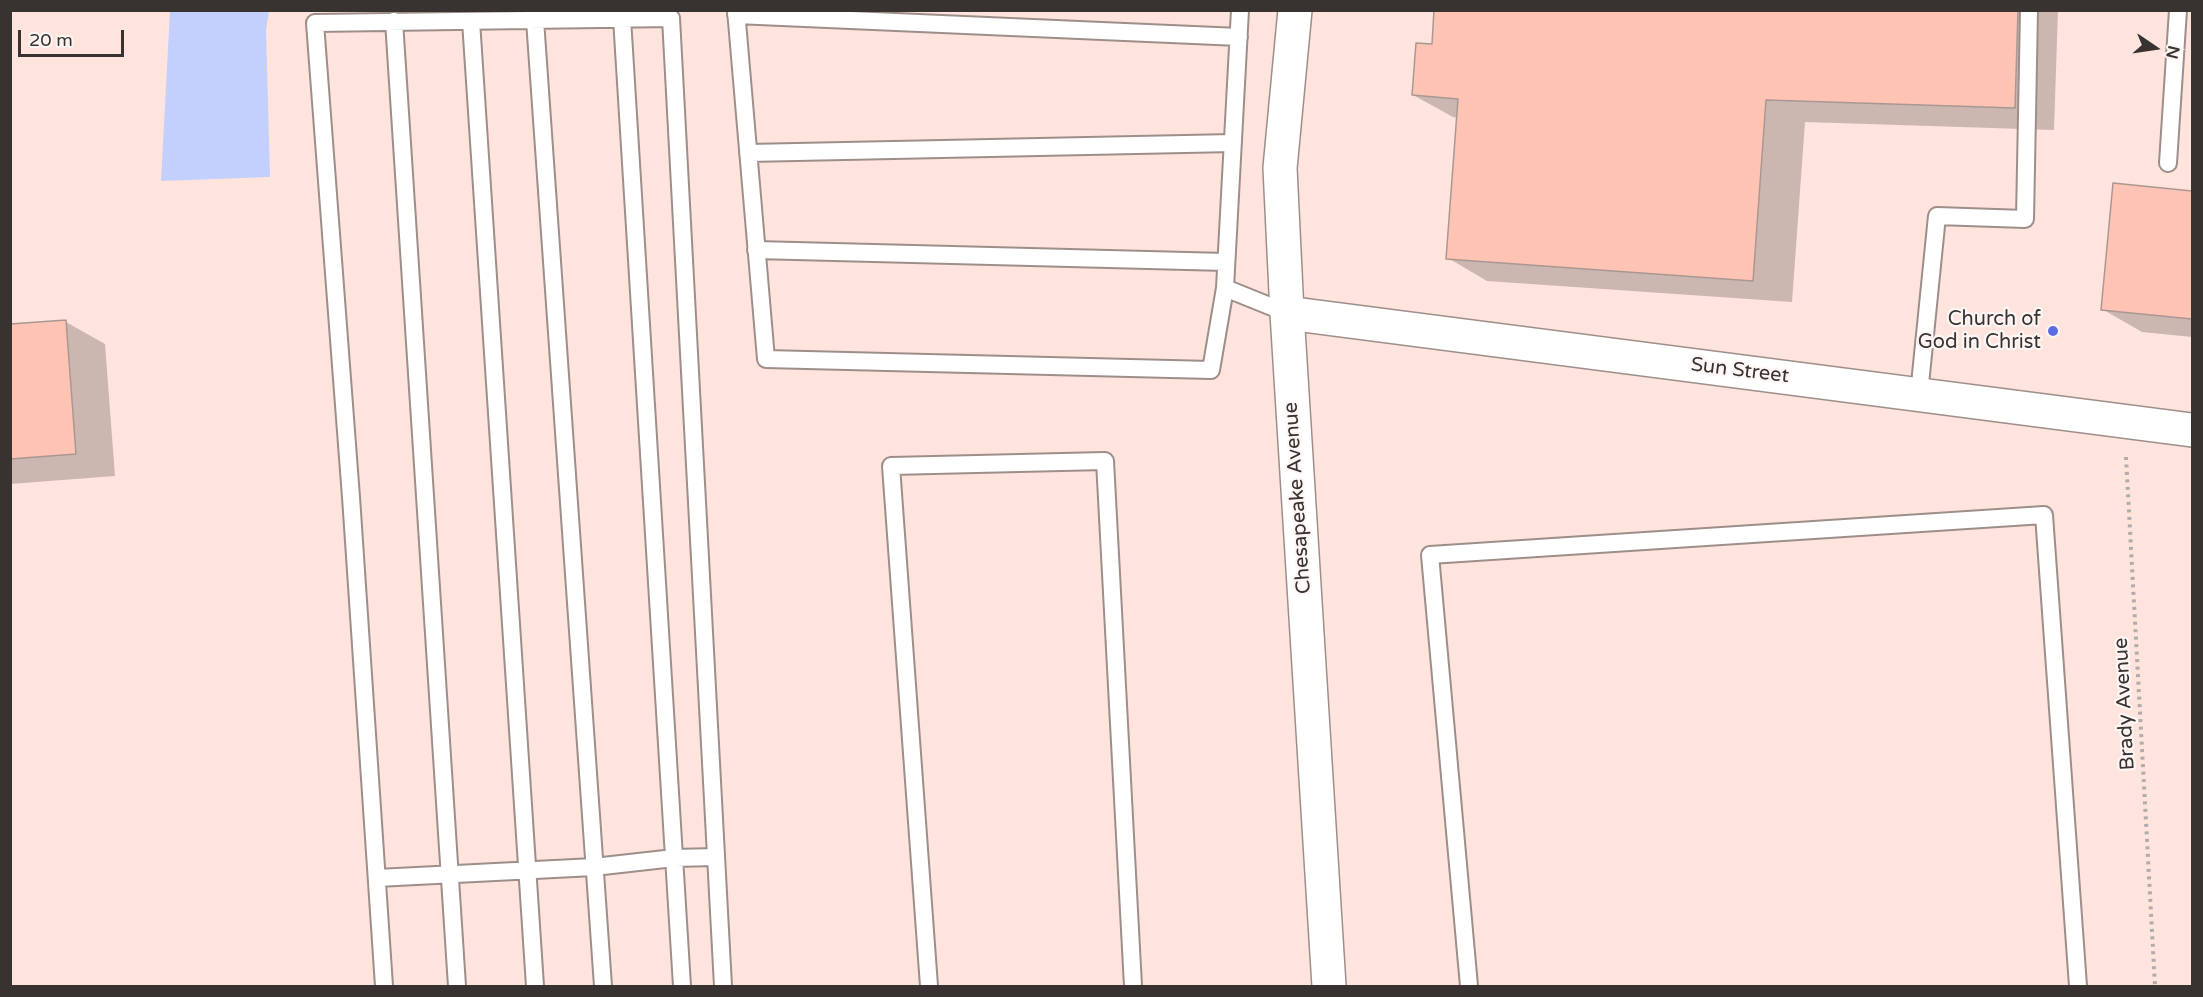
<!DOCTYPE html>
<html>
<head>
<meta charset="utf-8">
<style>
	body { margin:0 }
	#map { position:relative; width:2203px; height:997px; overflow:hidden; background:#fdf6f4; font-family:"Varela Round",sans-serif }
	canvas { display:block }
	.frame { position:absolute; inset:0; border:12px solid #383230; pointer-events:none }
	.north { position:absolute; left:2125px; top:18px; width:60px; height:60px; -webkit-text-stroke:4px #fdf6f4; paint-order:stroke; rotate:103deg; font-size:16px; font-weight:700; line-height:24px; text-align:center; color:#383230 }
	.north::after { content:''; display:block; margin:auto; width:21px; height:27px; background:#383230; clip-path:polygon(50% 0,100% 100%,50% 72%,0 100%) }
	.scale { position:absolute; left:18px; top:30px; width:106px; height:27px; box-sizing:border-box; border:3px solid #383230; border-top:0; padding-left:8px; font-size:18px; line-height:21px; white-space:nowrap; color:#383230; -webkit-text-stroke:4px #fdf6f4; paint-order:stroke }
</style>
</head>
<body>
<div id="map">
<canvas width="2203" height="997"></canvas>
<div class="frame"></div>
<div class="north">N</div>
<div class="scale">20 m</div>
</div>
<script>
const ctx = document.querySelector('canvas').getContext('2d');
ctx.lineJoin = 'round';
function fill(path, color) { ctx.fillStyle = color; ctx.fill(path, 'evenodd'); }
const shape = rows => new Path2D(rows.map(r => 'M' + r).join(''));
function stroke(path, color, width, dash) { ctx.strokeStyle = color; ctx.lineWidth = width; ctx.lineCap = dash ? 'butt' : 'round'; ctx.setLineDash(dash || []); ctx.stroke(path); }
function drawText(font, color, halo, rows, align = 'center') {
  ctx.font = font + ' "Varela Round",sans-serif'; ctx.lineWidth = 4.5; ctx.setLineDash([]); ctx.textBaseline = 'middle'; ctx.strokeStyle = halo; ctx.fillStyle = color; for (const [text, x, y, turn = 0] of rows) {
    ctx.save(); ctx.translate(x, y); ctx.rotate((+turn || 0) * Math.PI / 180); ctx.textAlign = isNaN(turn) ? turn : align; if (halo) ctx.strokeText(text, 0, 0); ctx.fillText(text, 0, 0); ctx.restore();
  }
}
const built = shape([
	[10,11,2192,11,2192,986,11,986]
]);
const green = shape([
	[170,11,269,11,266,30,270,177,161,181]
]);
const shadow = shape([
	[1436,10,2058,10,2054,130,1805,122,1792,302,1487,281,1448,258,1458,118,1453,117,1413,95,1433,46],
	[2114,184,2192,192,2192,337,2142,332,2102,309],
	[66,322,105,344,115,476,10,484,10,325]
]);
const building = shape([
	[1434,10,2018,10,2015,108,1766,100,1753,281,1446,259,1458,99,1412,95,1416,43,1432,44,1434,10],
	[2113,183,2192,191,2192,319,2101,310,2113,183],
	[66,320,76,454,10,459,10,324,66,320]
]);
const path = shape([
	[2126,457,2155,986]
]);
const service = shape([
	[736,10,766,359,1211,370,1225,288,1240,10],
	[736,15,1239,37],
	[622,18,682,986],
	[535,20,603,986],
	[394,21,457,986],
	[471,21,535,986],
	[748,153,1233,143],
	[2168,163,2178,10],
	[756,250,1226,262],
	[1225,288,1287,313],
	[1919,394,1937,216,2025,219,2029,10],
	[377,878,594,867,674,858,716,857],
	[384,986,351,497,315,23,671,18,723,986],
	[929,986,891,466,1105,461,1133,986],
	[1469,986,1430,555,2044,515,2078,986]
]);
const minor = shape([
	[1287,313,2192,430]
]);
const tertiary = shape([
	[1295,10,1280,168,1287,313,1329,986]
]);
const markers = [
	[2053,331,6,"#5d6ce4"]
];
const poiNames = [
	["Church of",2041,320],
	["God in Christ",2041,343]
];
const streetNames = [
	["Sun Street",1740,371,7],
	["Chesapeake Avenue",1298,498,-94],
	["Brady Avenue",2125,704,-93]
];
fill(built, '#ffe4dd');
fill(green, '#c3cffd');
fill(shadow, '#0003');
fill(building, '#ffc3b4');
stroke(building, '#a89893', 1.5);
stroke(service, '#9e8e8a', 20);
stroke(minor, '#9e8e8a', 36);
stroke(tertiary, '#9e8e8a', 36);
stroke(path, '#b1aba9', 4, [3, 4.5]);
stroke(service, '#fff', 16);
stroke(minor, '#fff', 33);
stroke(tertiary, '#fff', 33);
for (const [x, y, r, color] of markers) { const dot = new Path2D(); dot.arc(x, y, r, 0, 2 * Math.PI); ctx.fillStyle = color; ctx.fill(dot); stroke(dot, '#fdf6f4', 2); }
drawText('20px', '#383230', '#fdf6f4', poiNames, 'right');
drawText('20px', '#383230', '#fdf6f4', streetNames);
</script>
</body>
</html>
